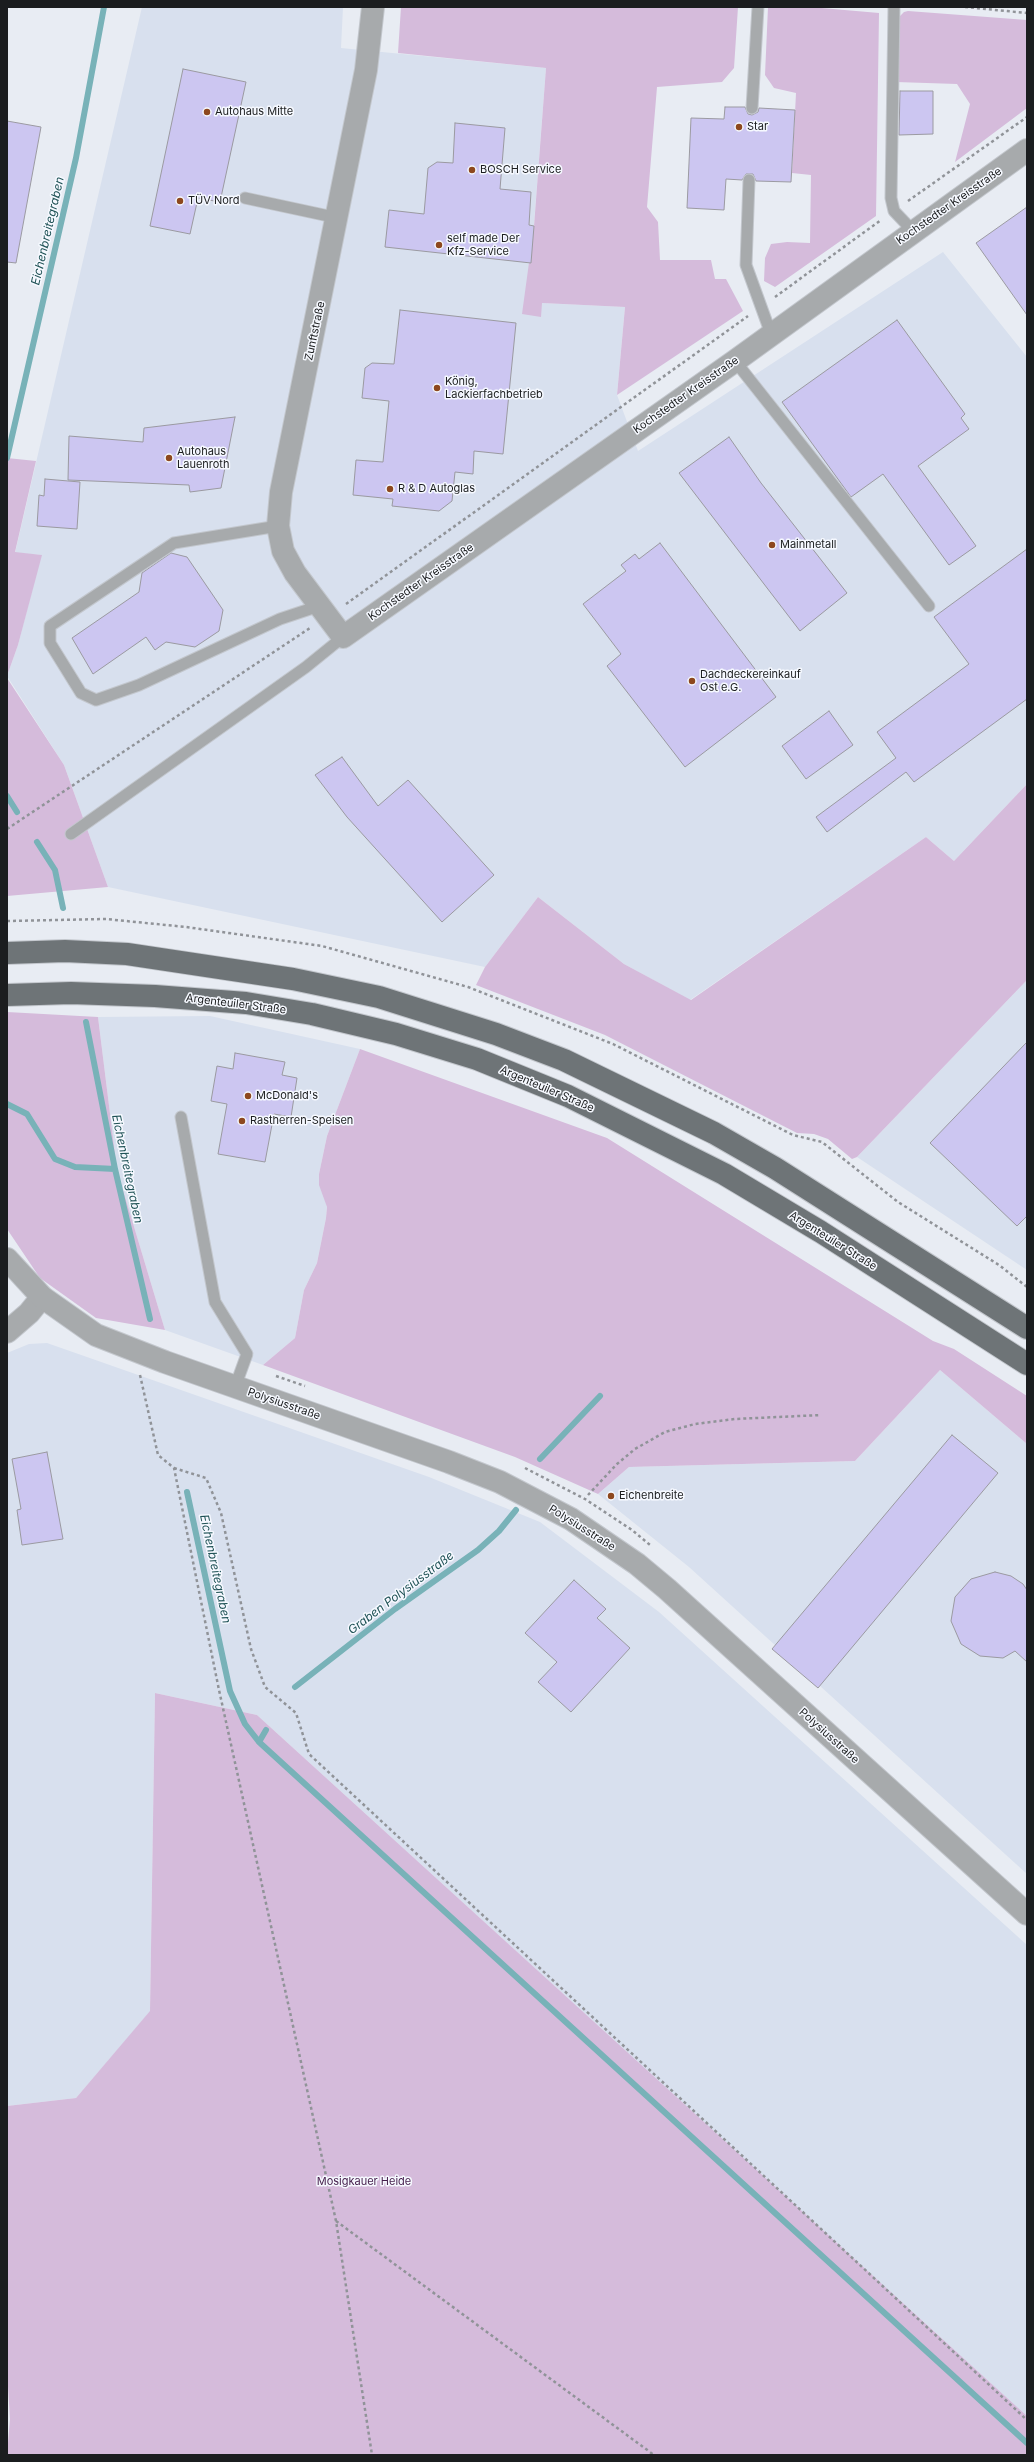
<!DOCTYPE html>
<html>
<head>
<meta charset="utf-8">
<style>
	body { margin:0 }
	#map { position:relative; width:1034px; height:2462px; overflow:hidden; background:#e8ecf3; font-family:Inter,sans-serif }
	canvas { display:block }
	.frame { position:absolute; inset:0; border:8px solid #1b1d1f; pointer-events:none }
</style>
</head>
<body>
<div id="map">
<canvas width="1034" height="2462"></canvas>
<div class="frame"></div>
</div>
<script>
const ctx = document.querySelector('canvas').getContext('2d');
ctx.lineJoin = 'round';
function fill(path, color) { ctx.fillStyle = color; ctx.fill(path, 'evenodd'); }
const shape = rows => new Path2D(rows.map(r => 'M' + r).join(''));
function stroke(path, color, width, dash) { ctx.strokeStyle = color; ctx.lineWidth = width; ctx.lineCap = dash ? 'butt' : 'round'; ctx.setLineDash(dash || []); ctx.stroke(path); }
function drawText(font, color, halo, rows, align = 'center') {
  ctx.font = font + ' Inter,sans-serif'; ctx.lineWidth = 3; ctx.setLineDash([]); ctx.textBaseline = 'middle'; ctx.strokeStyle = halo; ctx.fillStyle = color; for (const [text, x, y, turn = 0] of rows) {
    ctx.save(); ctx.translate(x, y); ctx.rotate((+turn || 0) * Math.PI / 180); ctx.textAlign = isNaN(turn) ? turn : align; if (halo) ctx.strokeText(text, 0, 0); ctx.fillText(text, 0, 0); ctx.restore();
  }
}
const built = shape([
	[142,7,343,7,341,48,546,68,531,263,542,303,625,307,617,395,638,451,943,252,1027,357,1027,784,954,861,926,837,690,1000,624,964,538,897,485,967,108,887,64,765,7,676,18,645,41,555,15,553],
	[1027,980,1027,1270,857,1157],
	[210,1016,360,1049,327,1136,319,1174,327,1207,326,1218,317,1263,304,1290,295,1338,263,1365,165,1330,117,1170,98,1017],
	[47,1343,429,1477,540,1522,659,1612,1027,1945,1027,2416,257,1715,155,1693,150,2012,76,2098,7,2106,7,1353,29,1344],
	[940,1370,1027,1444,1027,1874,689,1567,598,1494,629,1467,855,1461]
]);
const green = shape([
	[401,7,738,7,734,68,722,82,657,87,647,207,658,222,660,260,711,260,715,279,726,279,743,311,617,395,625,307,542,303,541,317,522,314,534,226,546,68,398,53],
	[768,7,810,7,879,13,876,216,775,287,764,281,765,258,771,244,787,242,810,243,811,175,792,173,796,93,774,88,765,75],
	[908,11,1027,20,1027,108,955,162,970,104,957,84,896,82,898,18,904,12],
	[7,458,36,461,15,552,42,555,18,645,7,676],
	[7,678,64,765,108,887,7,896],
	[1027,784,1027,980,857,1157,852,1159,828,1139,814,1134,797,1133,605,1035,476,985,485,967,538,897,624,964,691,1000,926,837,954,861],
	[7,1012,98,1017,117,1170,165,1330,96,1318,40,1278,7,1229],
	[360,1049,607,1138,933,1341,954,1349,1027,1396,1027,1444,940,1370,855,1461,629,1467,598,1494,515,1457,263,1365,295,1338,304,1290,317,1263,326,1218,327,1207,319,1185,319,1174,327,1136],
	[155,1693,257,1715,1027,2416,1027,2455,7,2455,10,2419,7,2370,7,2106,76,2098,150,2011]
]);
const stream = shape([
	[7,458,76,158,104,7],
	[7,796,17,812],
	[37,842,55,870,63,908],
	[86,1022,115,1169,150,1319],
	[7,1104,27,1114,55,1159,75,1167,115,1169],
	[540,1459,600,1396],
	[187,1492,230,1691,245,1724,259,1742,1027,2443],
	[295,1687,395,1609,478,1550,499,1531,516,1510],
	[259,1742,266,1730]
]);
const building = shape([
	[183,69,246,82,220,202,198,198,190,234,150,226,183,69],
	[900,91,933,91,933,134,899,135,900,91],
	[725,107,745,107,748,114,752,115,758,112,759,108,795,110,791,182,756,181,753,174,746,174,742,180,726,179,724,210,687,208,691,118,724,119,725,107],
	[7,121,41,127,16,263,7,262,7,121],
	[455,123,505,128,500,189,531,192,529,225,534,226,531,263,385,247,389,210,424,214,428,168,437,162,453,163,455,123],
	[1027,207,1027,315,976,243,1027,207],
	[400,310,516,323,503,454,474,451,473,474,455,472,452,501,439,511,392,506,393,499,353,495,356,460,383,462,389,401,362,398,365,368,372,363,394,364,400,310],
	[897,320,965,414,961,418,969,429,918,466,976,546,949,565,883,474,851,497,782,402,897,320],
	[235,417,221,488,190,492,189,485,68,480,69,436,143,442,144,428,235,417],
	[729,437,761,483,847,593,800,631,679,473,729,437],
	[45,479,80,482,77,529,37,526,39,495,44,496,45,479],
	[660,543,776,697,685,767,607,666,621,654,583,604,626,571,621,565,635,554,639,559,660,543],
	[1027,549,1027,699,914,782,906,772,827,832,816,817,896,758,877,732,969,664,934,617,1027,549],
	[171,553,187,557,223,610,219,631,195,647,166,642,155,650,146,637,93,674,72,638,139,592,142,573,171,553],
	[829,711,853,745,806,779,782,746,829,711],
	[342,757,378,806,408,780,494,875,442,922,347,817,315,775,342,757],
	[1027,1042,1027,1216,1017,1226,930,1143,1027,1042],
	[235,1053,285,1062,282,1075,297,1078,291,1117,274,1114,265,1162,218,1154,227,1104,211,1101,217,1066,233,1069,235,1053],
	[952,1435,998,1473,818,1688,772,1649,952,1435],
	[47,1452,63,1539,22,1545,17,1510,21,1509,12,1459,47,1452],
	[995,1572,1011,1576,1023,1584,1027,1590,1027,1662,1015,1651,1003,1658,980,1656,961,1644,951,1621,955,1597,971,1579,995,1572],
	[574,1580,606,1609,597,1618,630,1648,571,1712,538,1682,557,1662,525,1633,574,1580]
]);
const path = shape([
	[965,7,1027,13],
	[908,201,1027,117],
	[775,297,881,220],
	[346,604,748,316],
	[7,829,310,628],
	[7,921,106,919,186,927,322,946,468,987,613,1044,793,1135,822,1142,898,1202,999,1265,1027,1287],
	[140,1375,158,1455,174,1468,219,1690,336,2221,372,2455],
	[276,1376,305,1386],
	[174,1468,206,1478,221,1513,251,1649,265,1687,296,1713,309,1754,1027,2420],
	[525,1468,585,1499,632,1530,650,1545],
	[588,1495,617,1464,635,1449,665,1432,695,1424,735,1419,821,1415],
	[336,2221,654,2455]
]);
const service = shape([
	[894,7,891,198,894,211,913,231],
	[752,108,758,7],
	[749,180,746,265,771,334],
	[245,198,338,218],
	[735,361,929,606],
	[278,526,174,543,50,626,50,643,81,693,96,700,139,685,280,619,319,606],
	[71,834,306,667,343,637],
	[181,1117,215,1302,247,1354,235,1387]
]);
const minor = shape([
	[373,7,366,70,281,492,278,526,283,551,295,573,343,637,735,361,1027,150],
	[7,1332,29,1313,42,1297]
]);
const tertiary = shape([
	[7,1259,42,1297,96,1335,165,1362,449,1462,500,1482,571,1519,637,1564,667,1589,1027,1914]
]);
const primary = shape([
	[7,953,65,951,127,954,293,979,379,997,496,1034,564,1060,714,1133,775,1168,1027,1328],
	[7,995,71,993,155,996,246,1003,312,1014,396,1034,477,1059,568,1096,724,1174,821,1232,1027,1364]
]);
const markers = [
	[207,112,4,"#8d481e"],
	[739,127,4,"#8d481e"],
	[472,170,4,"#8d481e"],
	[180,201,4,"#8d481e"],
	[439,245,4,"#8d481e"],
	[437,388,4,"#8d481e"],
	[169,458,4,"#8d481e"],
	[390,489,4,"#8d481e"],
	[772,545,4,"#8d481e"],
	[692,681,4,"#8d481e"],
	[248,1096,4,"#8d481e"],
	[242,1121,4,"#8d481e"],
	[611,1496,4,"#8d481e"]
];
const poiNames = [
	["Autohaus Mitte",215,112],
	["Star",747,127],
	["BOSCH Service",480,170],
	["TÜV Nord",188,201],
	["self made Der",447,239],
	["Kfz-Service",447,252],
	["König,",445,382],
	["Lackierfachbetrieb",445,395],
	["Autohaus",177,452],
	["Lauenroth",177,465],
	["R & D Autoglas",398,489],
	["Mainmetall",780,545],
	["Dachdeckereinkauf",700,675],
	["Ost e.G.",700,688],
	["McDonald's",256,1096],
	["Rastherren-Speisen",250,1121],
	["Eichenbreite",619,1496]
];
const streetNames = [
	["Kochstedter Kreisstraße",949,206,-35],
	["Zunftstraße",315,331,-78],
	["Kochstedter Kreisstraße",686,395,-35],
	["Kochstedter Kreisstraße",421,582,-35],
	["Argenteuiler Straße",236,1004,7],
	["Argenteuiler Straße",547,1089,23],
	["Argenteuiler Straße",833,1241,32],
	["Polysiusstraße",284,1404,19],
	["Polysiusstraße",582,1528,32],
	["Polysiusstraße",829,1736,42]
];
const parkNames = [
	["Mosigkauer Heide",364,2182]
];
const waterNames = [
	["Eichenbreitegraben",48,231,-77],
	["Eichenbreitegraben",127,1169,78],
	["Eichenbreitegraben",215,1569,78],
	["Graben Polysiusstraße",401,1593,-37]
];
fill(built, '#d8e0ee');
fill(green, '#d5bbdb');
stroke(stream, '#78b2b8', 6);
fill(building, '#ccc6f1');
stroke(building, '#9b9aa1', 1);
stroke(service, '#c3c7cd', 13);
stroke(minor, '#c3c7cd', 24);
stroke(tertiary, '#c3c7cd', 24);
stroke(primary, '#c3c7cd', 24);
stroke(path, '#909398', 2.5, [3, 3]);
stroke(service, '#a7aaac', 11);
stroke(minor, '#a7aaac', 22);
stroke(tertiary, '#a7aaac', 22);
stroke(primary, '#6e7477', 22);
for (const [x, y, r, color] of markers) { const dot = new Path2D(); dot.arc(x, y, r, 0, 2 * Math.PI); ctx.fillStyle = color; ctx.fill(dot); stroke(dot, '#f6f9ff', 1.5); }
drawText('11px', '#1b1d1f', '#f6f9ff', poiNames, 'left');
drawText('11px', '#1b1d1f', '#f6f9ff', streetNames);
drawText('11px', '#441d4b', '#f6f9ff', parkNames);
drawText('italic 12px', '#1f5256', '#f6f9ff', waterNames);
</script>
</body>
</html>
